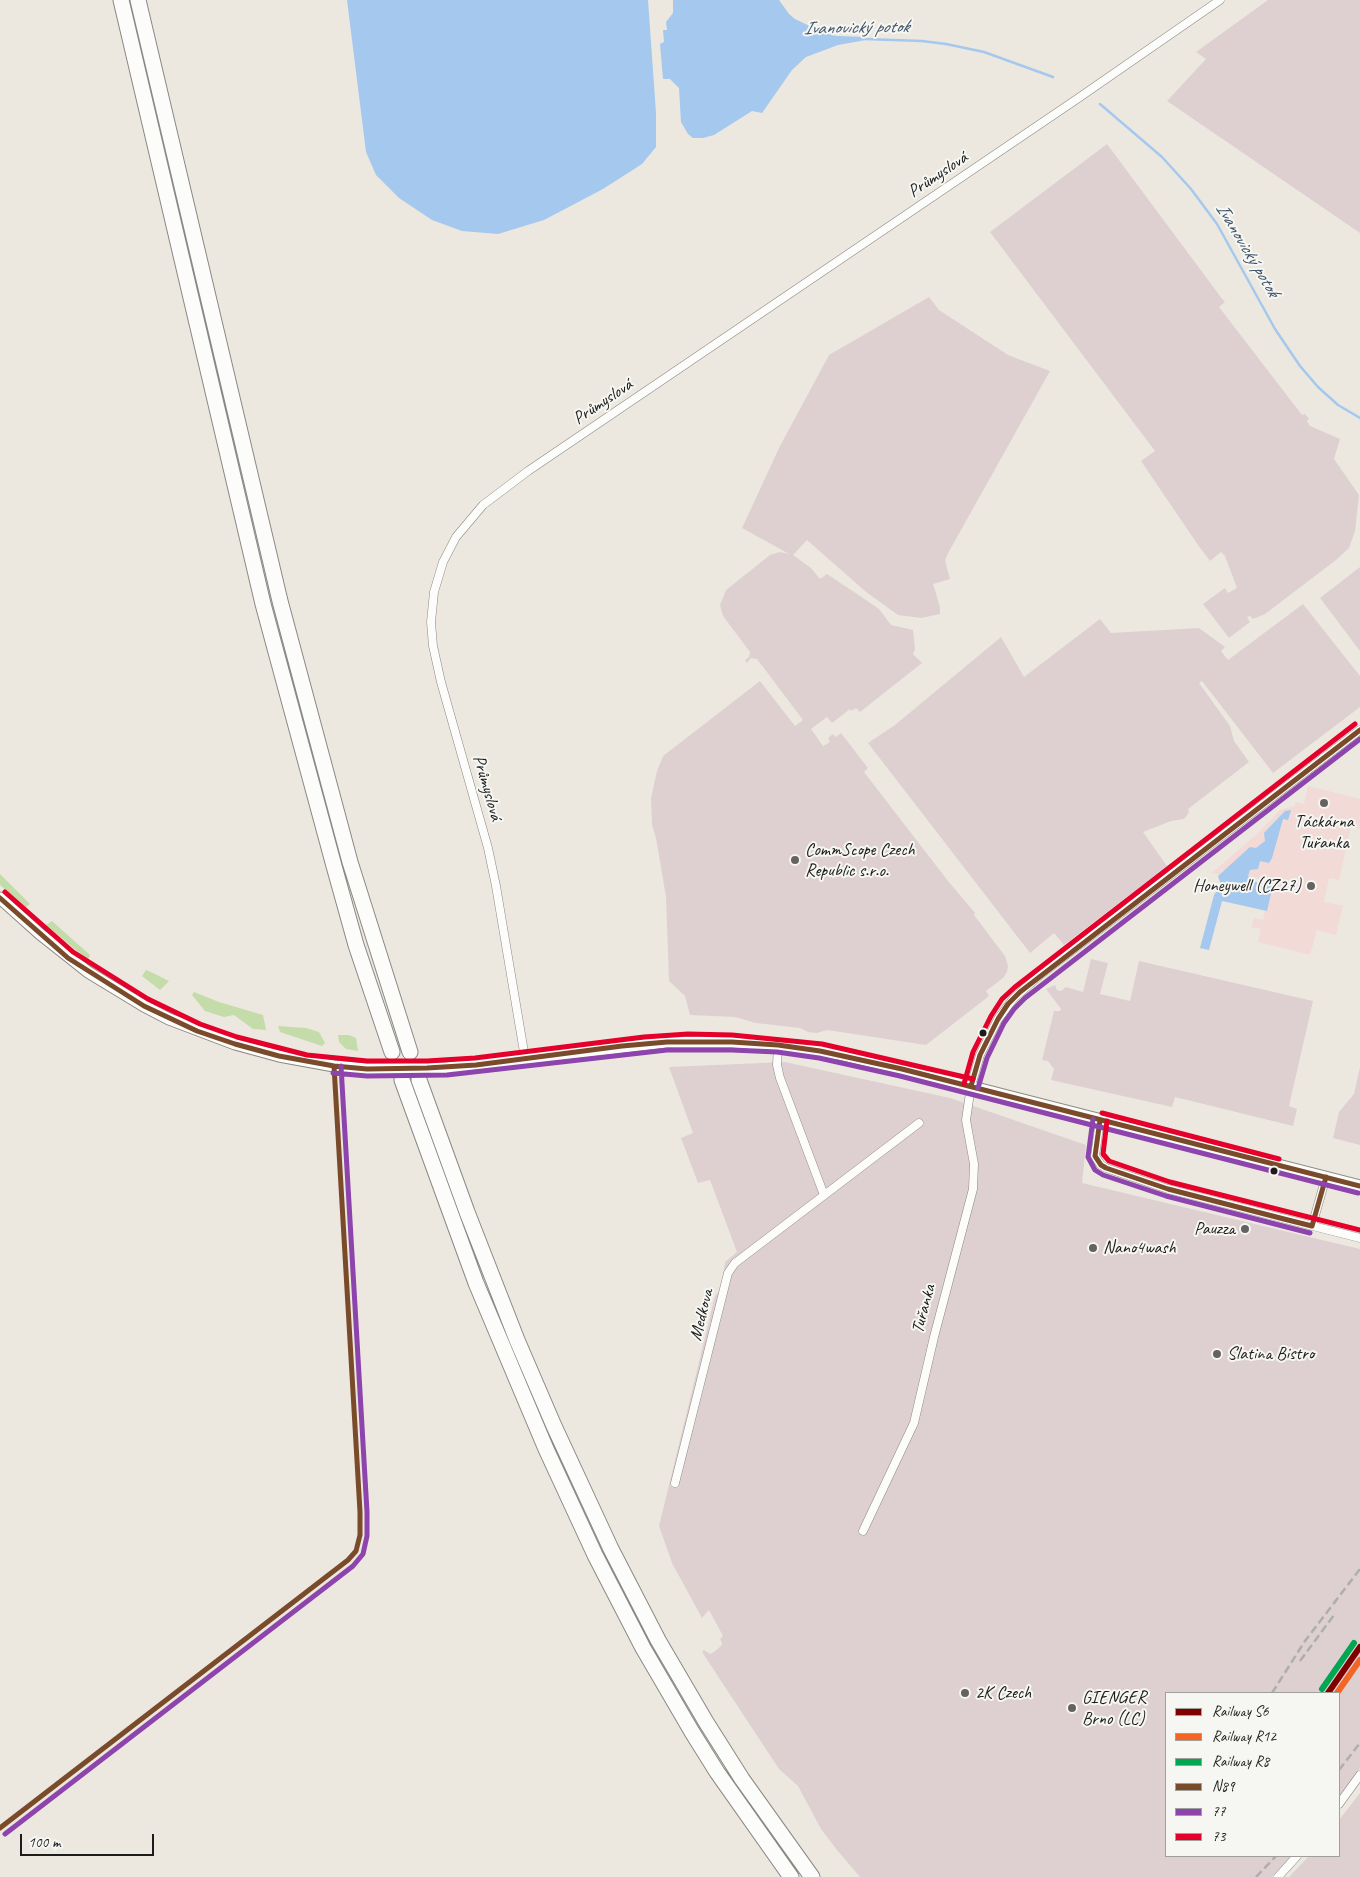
<!DOCTYPE html>
<html>
<head>
<meta charset="utf-8">
<style>
	body { margin:0 }
	#map { position:relative; width:1360px; height:1877px; overflow:hidden; background:#ece8df; font-family:Caveat,sans-serif }
	canvas { display:block }
	.legend { position:absolute; left:1165px; top:1692px; width:175px; height:165px; box-sizing:border-box; background:#f6f6f2; border:1px solid #9f9f9c; margin:0; padding:6px 9px; list-style:none; font-size:15px; color:#1c1c1c }
	.legend li { display:flex; align-items:center; gap:10px; height:25px }
	.legend b { width:25px; border:1px solid #9f9f9c }
	.scale { position:absolute; left:20px; top:1834px; width:134px; height:22px; box-sizing:border-box; border:2px solid #1c1c1c; border-top:0; padding-left:6px; font-size:15px; line-height:18px; white-space:nowrap; color:#1c1c1c; -webkit-text-stroke:4px #f6f6f2; paint-order:stroke }
</style>
</head>
<body>
<div id="map">
<canvas width="1360" height="1877"></canvas>
<ul class="legend">
<li><b style="height:6px;background:#800000"></b>Railway S6</li>
<li><b style="height:6px;background:#f26522"></b>Railway R12</li>
<li><b style="height:6px;background:#00a651"></b>Railway R8</li>
<li><b style="height:6px;background:#7a4b2a"></b>N89</li>
<li><b style="height:6px;background:#8e44ad"></b>77</li>
<li><b style="height:6px;background:#e4002b"></b>73</li>
</ul>
<div class="scale">100 m</div>
</div>
<script>
const ctx = document.querySelector('canvas').getContext('2d');
ctx.lineJoin = 'round';
function fill(path, color) { ctx.fillStyle = color; ctx.fill(path, 'evenodd'); }
const shape = rows => new Path2D(rows.map(r => 'M' + r).join(''));
function stroke(path, color, width, dash) { ctx.strokeStyle = color; ctx.lineWidth = width; ctx.lineCap = dash ? 'butt' : 'round'; ctx.setLineDash(dash || []); ctx.stroke(path); }
function drawText(font, color, halo, rows, align = 'center') {
  ctx.font = font + ' Caveat,sans-serif'; ctx.lineWidth = 4; ctx.setLineDash([]); ctx.textBaseline = 'middle'; ctx.strokeStyle = halo; ctx.fillStyle = color; for (const [text, x, y, turn = 0] of rows) {
    ctx.save(); ctx.translate(x, y); ctx.rotate((+turn || 0) * Math.PI / 180); ctx.textAlign = isNaN(turn) ? turn : align; if (halo) ctx.strokeText(text, 0, 0); ctx.fillText(text, 0, 0); ctx.restore();
  }
}
const built = shape([
	[1308,786,1360,799,1360,829,1351,827,1339,880,1329,878,1324,902,1343,906,1336,935,1317,930,1310,955,1258,942,1261,929,1251,927,1254,918,1263,920,1271,882,1222,870,1220,875,1212,873,1260,831,1280,810,1294,806,1296,802,1304,804]
]);
const industrial = shape([
	[1268,0,1360,0,1360,233,1167,101,1206,59,1196,52],
	[1107,144,1223,300,1225,302,1219,307,1302,415,1305,414,1309,419,1307,421,1310,426,1340,439,1334,459,1359,495,1355,531,1349,548,1336,560,1265,614,1253,619,1250,616,1247,617,1250,622,1229,638,1203,604,1225,588,1228,593,1237,588,1225,556,1221,552,1210,561,1198,545,1141,461,1155,451,990,232],
	[929,297,939,310,1008,355,1050,371,947,555,945,561,950,579,933,584,940,607,940,614,921,618,898,615,865,591,807,540,793,555,811,568,820,579,827,574,863,598,879,609,891,625,913,630,915,649,913,654,922,663,860,712,856,708,851,711,850,709,832,723,827,717,811,729,823,746,830,742,828,738,833,734,836,737,841,733,868,768,864,772,948,881,975,913,974,915,1005,956,1008,966,1007,972,1003,978,986,991,989,996,926,1045,827,1030,817,1033,808,1032,800,1028,756,1023,735,1017,690,1015,685,996,669,981,666,897,656,838,652,825,651,798,657,771,663,756,760,681,795,726,803,720,757,659,751,658,747,663,745,660,749,657,750,652,723,616,720,605,726,590,770,555,780,552,789,554,742,528,780,446,829,355],
	[1360,567,1360,651,1320,598],
	[1303,604,1360,676,1360,707,1273,773,1202,681,1199,683,1230,726,1234,741,1249,762,1188,809,1189,812,1184,819,1171,821,1143,832,1167,866,1064,945,1054,933,1030,953,868,743,895,725,1001,637,1024,677,1100,619,1111,633,1199,628,1225,647,1221,651,1228,660],
	[1091,959,1108,963,1100,994,1130,1001,1139,961,1313,1001,1289,1106,1297,1109,1293,1126,1175,1097,1172,1107,1051,1080,1054,1069,1048,1061,1042,1060,1054,1011,1060,1011,1061,1009,1046,989,1055,985,1057,990,1061,991,1066,987,1083,992],
	[785,1062,950,1098,1086,1145,1082,1183,1360,1249,1360,1768,1339,1797,1339,1693,1166,1693,1166,1856,1292,1856,1272,1877,860,1877,837,1850,821,1829,798,1786,779,1769,702,1652,704,1650,710,1654,714,1652,721,1646,722,1643,720,1639,723,1636,709,1610,702,1618,672,1563,659,1526,715,1296,721,1289,725,1262,737,1252,710,1180,698,1183,681,1138,693,1133,669,1067],
	[1360,1067,1360,1145,1333,1138,1339,1112,1354,1094],
	[1360,1793,1360,1877,1289,1877,1309,1856,1339,1856,1339,1820]
]);
const green = shape([
	[0,874,30,904,26,907,0,885],
	[52,921,90,955,88,960,46,925],
	[146,970,153,973,169,981,160,990,142,976],
	[194,992,219,1002,263,1015,266,1030,253,1029,234,1015,224,1017,205,1011,192,995],
	[278,1026,306,1028,319,1032,325,1043,322,1046,280,1032],
	[338,1035,349,1035,356,1038,358,1051,346,1049,339,1042]
]);
const water = shape([
	[347,0,648,0,656,113,656,147,642,164,603,189,544,220,498,234,462,231,432,220,399,198,376,175,366,152],
	[673,0,779,0,789,14,795,19,818,30,819,32,837,36,866,37,866,40,838,45,806,57,792,70,762,113,752,111,714,135,703,138,693,138,688,134,681,122,679,88,670,79,663,79,660,44,664,42,663,30,667,30,666,22,673,13],
	[1291,810,1288,820,1283,819,1272,858,1269,863,1260,861,1258,869,1250,870,1248,876,1256,882,1273,885,1267,911,1222,901,1209,950,1200,948,1214,895,1221,885,1218,876,1250,847,1256,848,1265,841,1264,833,1285,811]
]);
const stream = shape([
	[865,39,922,41,946,44,984,52,1053,77],
	[1100,104,1162,157,1191,189,1217,224,1275,329,1300,366,1318,387,1338,405,1360,418]
]);
const street = shape([
	[778,1045,777,1065,780,1078,824,1195],
	[525,1058,496,886,488,848,441,682,433,646,431,622,434,592,443,562,456,537,483,505,528,471,1077,99,1220,0],
	[1100,1120,1095,1156,1101,1165,1106,1168,1168,1189,1360,1238],
	[1312,1226,1326,1177],
	[675,1483,728,1273,735,1263,919,1123],
	[863,1531,914,1423,934,1337,973,1189,974,1164,966,1120,971,1086,980,1055,998,1019,1014,998,1040,975,1360,730],
	[1339,1804,1360,1775],
	[1278,1877,1297,1856]
]);
const secondary = shape([
	[0,898,40,934,88,972,144,1006,169,1019,235,1044,279,1056,334,1066,367,1069],
	[446,1068,667,1042,732,1042,799,1048,838,1054,902,1069,1360,1186]
]);
const highway = shape([
	[121,0,263,604,334,866,356,945,392,1052],
	[138,0,280,601,350,862,410,1052],
	[402,1080,476,1283,546,1449,595,1555,643,1648,692,1732,717,1772,791,1877],
	[419,1080,467,1212,517,1340,554,1426,611,1549,658,1640,706,1722,742,1779,812,1877]
]);
const rail = shape([
	[1300,1661,1334,1615],
	[1272,1693,1305,1641,1360,1569],
	[1339,1770,1360,1743],
	[1256,1877,1276,1856]
]);
const secondaryBridge = shape([
	[367,1069,446,1068]
]);
const bus1 = shape([
	[0,898,68,958,144,1006,197,1031,235,1044,279,1056,334,1066,367,1069,427,1068,476,1065,622,1046,667,1042,732,1042,778,1045,820,1051,902,1069,1360,1186],
	[971,1086,980,1055,998,1019,1008,1004,1020,992,1360,730],
	[1100,1120,1095,1156,1101,1165,1106,1168,1168,1189,1284,1219,1312,1226,1326,1177],
	[0,1828,348,1560,356,1551,360,1535,360,1512,334,1066]
]);
const bus2 = shape([
	[333,1073,367,1076,447,1075,667,1050,732,1050,777,1052,819,1058,900,1076,1358,1193],
	[978,1088,987,1058,1004,1023,1014,1009,1025,998,1360,739],
	[1093,1119,1088,1157,1095,1170,1103,1175,1166,1196,1310,1233],
	[5,1834,353,1566,363,1554,367,1536,367,1512,341,1066]
]);
const bus3 = shape([
	[5,892,73,952,148,999,200,1024,237,1037,307,1055,367,1061,427,1061,475,1058,644,1037,688,1034,732,1035,822,1044,973,1079],
	[964,1084,973,1052,991,1016,1002,999,1015,987,1355,724],
	[1102,1113,1279,1159],
	[1107,1121,1103,1154,1109,1161,1170,1182,1360,1230]
]);
const rail1 = shape([
	[1328,1693,1360,1647]
]);
const rail2 = shape([
	[1337,1693,1360,1660]
]);
const rail3 = shape([
	[1322,1689,1354,1643]
]);
const markers = [
	[1324,803,5,"#656360"],
	[795,860,5,"#656360"],
	[1311,886,5,"#656360"],
	[983,1033,4.5,"#1c1c1c"],
	[1274,1171,4.5,"#1c1c1c"],
	[1245,1229,5,"#656360"],
	[1093,1248,5,"#656360"],
	[1217,1354,5,"#656360"],
	[965,1693,5,"#656360"],
	[1072,1708,5,"#656360"]
];
const streetNames = [
	["Průmyslová",938,175,-34],
	["Průmyslová",603,402,-34],
	["Průmyslová",487,788,74],
	["Tuřanka",924,1309,-75],
	["Medkova",702,1315,-76]
];
const poiNames = [
	["Táckárna",1324,822,"center"],
	["Tuřanka",1324,843,"center"],
	["CommScope Czech",805,850],
	["Republic s.r.o.",805,871],
	["Honeywell (CZ27)",1301,886,"right"],
	["Pauzza",1235,1229,"right"],
	["Nano4wash",1103,1248],
	["Slatina Bistro",1227,1354],
	["2K Czech",975,1693],
	["GIENGER",1082,1698],
	["Brno (LC)",1082,1719]
];
const waterNames = [
	["Ivanovický potok",856,28,-1],
	["Ivanovický potok",1247,250,59]
];
fill(built, '#f2dad7');
fill(industrial, '#ded0d1');
fill(green, '#c4dbaa');
fill(water, '#a4c8ee');
stroke(stream, '#a4c8ee', 2.5);
stroke(street, '#8b8884', 9);
stroke(secondary, '#8b8884', 13);
stroke(highway, '#8b8884', 17);
stroke(street, '#fcfcfa', 8);
stroke(secondary, '#fcfcfa', 11);
stroke(highway, '#fcfcfa', 15);
stroke(rail, '#afaead', 2.5, [8, 4]);
stroke(secondaryBridge, '#8b8884', 13, []);
stroke(secondaryBridge, '#fcfcfa', 11);
stroke(bus1, '#7a4b2a', 5);
stroke(bus2, '#8e44ad', 5);
stroke(bus3, '#e4002b', 5);
stroke(rail1, '#800000', 6);
stroke(rail2, '#f26522', 6);
stroke(rail3, '#00a651', 6);
for (const [x, y, r, color] of markers) { const dot = new Path2D(); dot.arc(x, y, r, 0, 2 * Math.PI); ctx.fillStyle = color; ctx.fill(dot); stroke(dot, '#f6f6f2', 2); }
drawText('18px', '#1c1c1c', '#f6f6f2', streetNames);
drawText('18px', '#1c1c1c', '#f6f6f2', poiNames, 'left');
drawText('italic 19px', '#415468', '#f6f6f2', waterNames);
</script>
</body>
</html>
